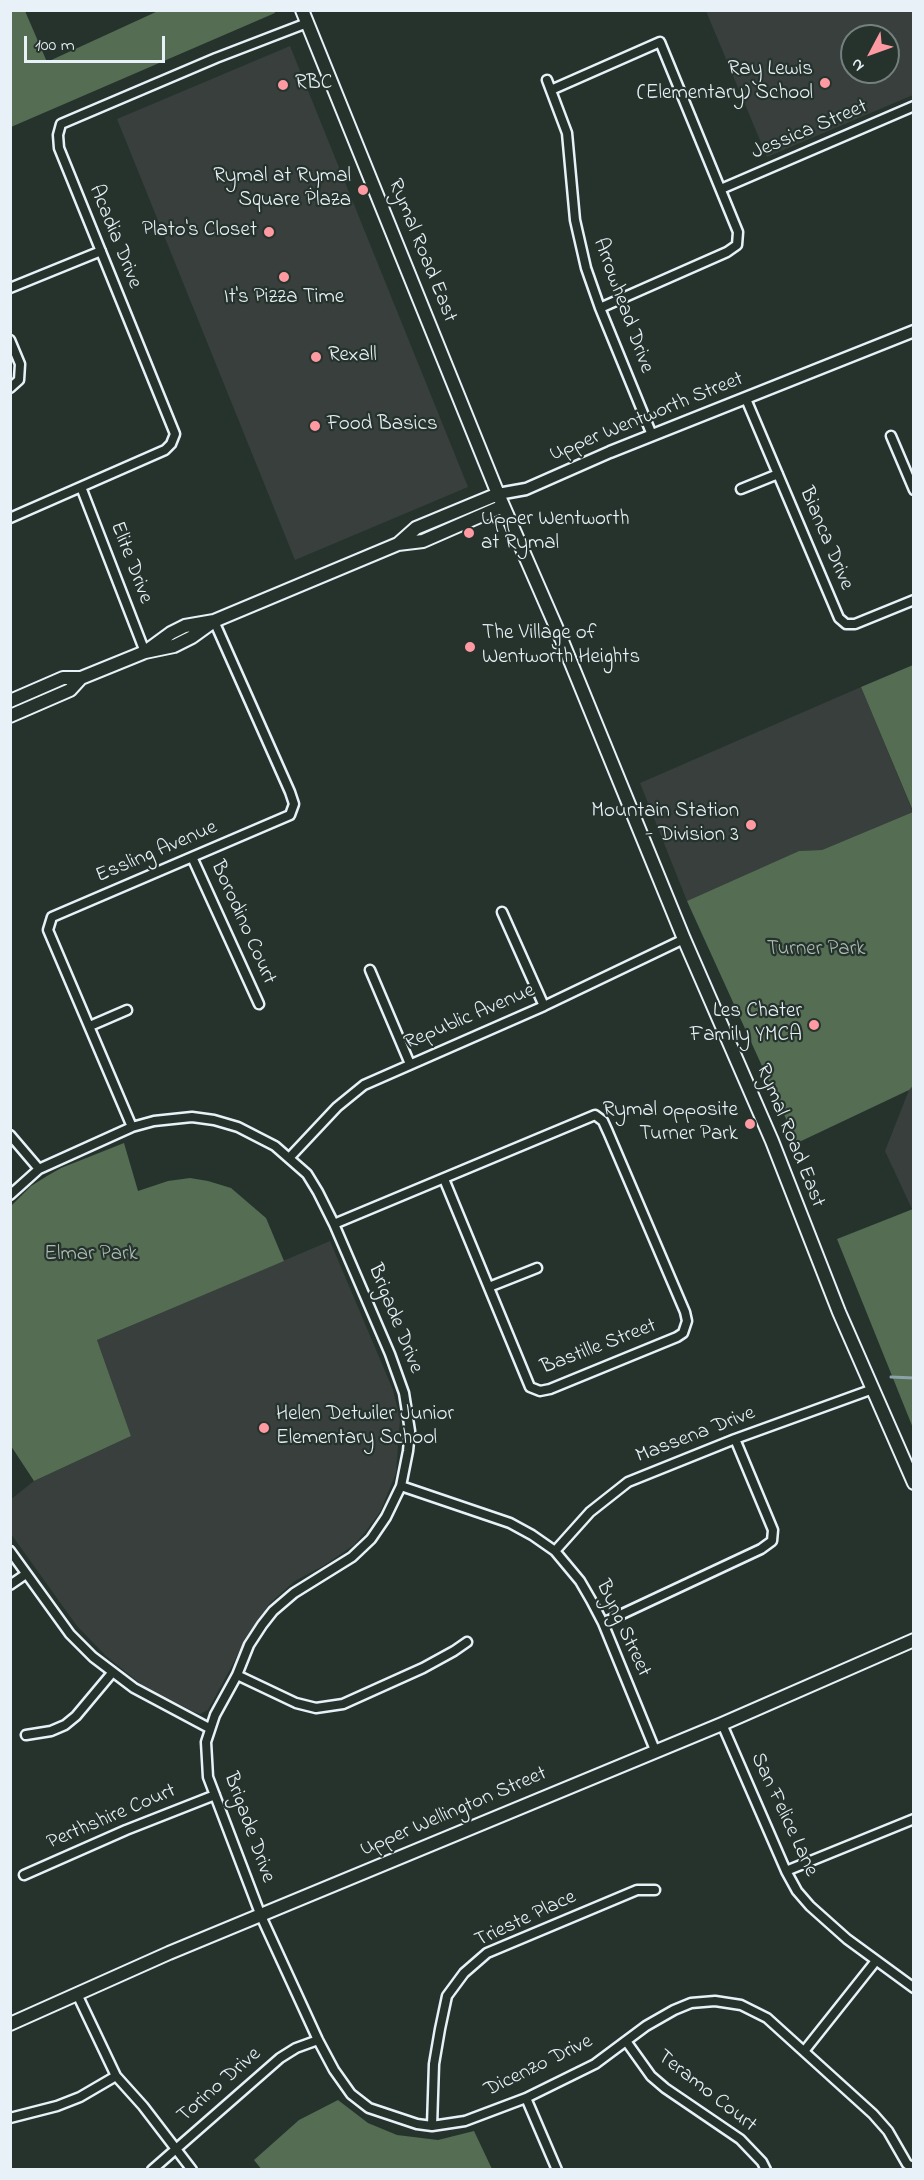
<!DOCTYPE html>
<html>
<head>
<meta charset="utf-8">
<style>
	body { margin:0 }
	#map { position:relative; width:924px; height:2180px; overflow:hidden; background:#26332d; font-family:"Indie Flower",sans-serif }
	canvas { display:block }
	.frame { position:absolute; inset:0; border:12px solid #e8f1f8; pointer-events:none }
	.north { position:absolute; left:840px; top:24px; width:60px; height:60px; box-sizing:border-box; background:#26332d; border:2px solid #747f7e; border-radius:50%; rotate:229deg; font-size:16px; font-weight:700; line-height:24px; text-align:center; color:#e8f1f8 }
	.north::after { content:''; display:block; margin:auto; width:21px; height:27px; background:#ff9aa2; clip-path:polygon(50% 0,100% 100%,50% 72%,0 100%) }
	.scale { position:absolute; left:24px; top:36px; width:141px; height:27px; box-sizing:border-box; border:3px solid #e8f1f8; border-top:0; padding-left:8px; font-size:18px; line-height:21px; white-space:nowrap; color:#e8f1f8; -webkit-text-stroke:4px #26332d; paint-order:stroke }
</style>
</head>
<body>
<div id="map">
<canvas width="924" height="2180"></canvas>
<div class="frame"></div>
<div class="north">N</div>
<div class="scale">100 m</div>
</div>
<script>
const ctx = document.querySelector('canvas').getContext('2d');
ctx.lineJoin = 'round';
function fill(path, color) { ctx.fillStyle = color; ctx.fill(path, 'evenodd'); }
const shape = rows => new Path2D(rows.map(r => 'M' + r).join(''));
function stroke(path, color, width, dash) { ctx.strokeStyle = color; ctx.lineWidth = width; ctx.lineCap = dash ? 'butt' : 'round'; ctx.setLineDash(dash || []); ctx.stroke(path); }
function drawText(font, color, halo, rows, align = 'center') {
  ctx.font = font + ' "Indie Flower",sans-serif'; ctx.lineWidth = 4.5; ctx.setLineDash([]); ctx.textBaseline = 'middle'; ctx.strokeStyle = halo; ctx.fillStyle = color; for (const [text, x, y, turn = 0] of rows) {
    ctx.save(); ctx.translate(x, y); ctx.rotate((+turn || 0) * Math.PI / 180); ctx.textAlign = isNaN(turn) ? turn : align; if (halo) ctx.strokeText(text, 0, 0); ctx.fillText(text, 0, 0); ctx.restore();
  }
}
const built = shape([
	[706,11,913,11,913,95,767,157],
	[852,36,888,36,888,72,852,72],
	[290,46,468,487,295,560,117,119],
	[861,687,913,812,822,850,799,851,687,901,640,783],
	[913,1086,913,1209,912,1209,885,1151,909,1090],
	[330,1241,393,1390,400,1419,396,1473,380,1512,366,1531,354,1545,323,1566,295,1581,270,1603,250,1632,208,1710,200,1714,192,1711,142,1685,106,1656,77,1626,11,1534,10,1500,34,1481,131,1436,97,1340]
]);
const green = shape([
	[11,10,25,11,47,62,158,11,274,10,275,13,11,127],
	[913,665,913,811,861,687],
	[913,812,913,1086,909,1090,797,1143,687,901,799,851,822,850],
	[124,1143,138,1191,168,1181,190,1178,208,1181,231,1188,266,1218,284,1261,97,1340,131,1436,34,1481,11,1446,11,1206,31,1186,47,1176,61,1168],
	[913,1209,913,1428,837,1239],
	[338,2100,368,2123,397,2135,438,2140,474,2131,492,2169,262,2170,254,2160,299,2120]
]);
const stream = shape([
	[891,1377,914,1378]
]);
const minor = shape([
	[547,80,567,133,575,220,586,268,600,308,652,435],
	[551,90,660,42,738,232,737,245,727,252,600,308],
	[721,189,914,106],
	[10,288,101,251],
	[10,340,20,364,19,380,10,388],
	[746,399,839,618,846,624,855,624,914,600],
	[891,436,914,490],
	[81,487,145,652],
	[741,489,778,474],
	[10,518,165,450,171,444,175,434,59,148,58,135,61,124,216,58,307,23],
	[192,857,259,1004],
	[502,912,544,1006],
	[370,970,410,1064],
	[90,1026,127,1010],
	[132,1127,48,930,52,917,290,815,294,804,290,792,214,621],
	[10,1135,39,1169],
	[290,1157,337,1107,364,1085,544,1006,684,939],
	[10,1195,39,1169,132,1127,154,1121,192,1117,214,1120,238,1127,275,1146,307,1174,318,1192,334,1224,390,1354,404,1393,410,1431,408,1451,401,1486,386,1517,371,1539,352,1557,294,1593,273,1611,262,1625,249,1645,237,1675,215,1715,206,1742,208,1777,261,1916,318,2040,334,2070,351,2094,369,2108,417,2124,432,2126,465,2121,526,2098,595,2064,646,2026,674,2010,691,2003,715,2001,741,2005,767,2018,873,2114,888,2131,907,2164,914,2168],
	[334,1224,595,1115,603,1121,608,1132,685,1312,687,1321,683,1333,677,1337,550,1389,540,1391,530,1387,444,1179],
	[489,1287,537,1268],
	[401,1486,510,1523,532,1535,555,1551,580,1581,591,1600,603,1623,655,1750],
	[10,1551,70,1634,93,1657,134,1688,209,1728],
	[555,1551,590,1512,628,1482,735,1439,873,1389],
	[10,1585,26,1574],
	[603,1623,761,1549,772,1541,773,1530,735,1439],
	[237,1675,296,1703,316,1708,343,1704,423,1668,454,1651,467,1642],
	[722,1724,786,1871,797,1891,810,1906,847,1939,914,1988],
	[26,1735,51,1731,65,1725,76,1716,112,1673],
	[786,1871,914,1819],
	[24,1875,126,1830,215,1795],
	[77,1994,116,2076,143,2106,192,2170],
	[626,2041,651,2076,665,2088,740,2139,762,2162,766,2170],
	[805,2050,875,1962],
	[526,2098,557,2170],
	[10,2118,57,2106,80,2097,116,2076],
	[432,2126,434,2064,440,2029,447,1996,464,1973,487,1953,637,1890,655,1890],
	[152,2170,280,2058,296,2048,318,2040]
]);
const tertiary = shape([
	[498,494,526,489,610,452,914,331]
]);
const secondary = shape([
	[302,10,498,494,560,636,684,939,772,1141,839,1312,914,1483],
	[398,544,416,528,498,494],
	[145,652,171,633,185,626,214,621,398,544,423,541,503,506],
	[10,701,63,678,81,678,145,652,174,646,192,637,210,624],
	[10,716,70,690,81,678],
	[10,2024,169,1953,722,1724,914,1640]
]);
const markers = [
	[825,83,6,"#ff9aa2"],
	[283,85,6,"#ff9aa2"],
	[363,190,6,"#ff9aa2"],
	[269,232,6,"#ff9aa2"],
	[284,277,6,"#ff9aa2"],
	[316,357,6,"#ff9aa2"],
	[315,426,6,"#ff9aa2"],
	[469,533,6,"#ff9aa2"],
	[470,647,6,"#ff9aa2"],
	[751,825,6,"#ff9aa2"],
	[814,1025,6,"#ff9aa2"],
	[750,1124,6,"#ff9aa2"],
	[264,1428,6,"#ff9aa2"]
];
const poiNames = [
	["Ray Lewis",813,71],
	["(Elementary) School",813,95],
	["RBC",295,85,"left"],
	["Rymal at Rymal",351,178],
	["Square Plaza",351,202],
	["Plato's Closet",257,232],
	["It's Pizza Time",284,299,"center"],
	["Rexall",328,357,"left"],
	["Food Basics",327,426,"left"],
	["Upper Wentworth",481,521,"left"],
	["at Rymal",481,545,"left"],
	["The Village of",482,635,"left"],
	["Wentworth Heights",482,659,"left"],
	["Mountain Station",739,813],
	["- Division 3",739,837],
	["Les Chater",802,1013],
	["Family YMCA",802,1037],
	["Rymal opposite",738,1112],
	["Turner Park",738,1136],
	["Helen Detwiler Junior",276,1416,"left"],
	["Elementary School",276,1440,"left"]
];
const streetNames = [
	["Jessica Street",810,131,-23],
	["Acadia Drive",114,237,68],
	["Rymal Road East",421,251,68],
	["Arrowhead Drive",622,306,70],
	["Upper Wentworth Street",647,418,-22],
	["Bianca Drive",825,539,67],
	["Elite Drive",130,563,69],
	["Essling Avenue",157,853,-23],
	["Borodino Court",242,923,66],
	["Republic Avenue",470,1018,-23],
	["Rymal Road East",789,1136,68],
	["Brigade Drive",394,1319,68],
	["Bastille Street",599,1348,-21],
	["Massena Drive",696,1436,-21],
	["Byng Street",622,1629,65],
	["Upper Wellington Street",454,1813,-23],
	["San Felice Lane",783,1815,65],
	["Perthshire Court",112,1818,-23],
	["Brigade Drive",248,1828,70],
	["Trieste Place",526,1920,-25],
	["Dicenzo Drive",539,2067,-26],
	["Torino Drive",220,2086,-41],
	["Teramo Court",706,2092,38]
];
const parkNames = [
	["Turner Park",816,951],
	["Elmar Park",91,1256]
];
fill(built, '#383f3d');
fill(green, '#546d53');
stroke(stream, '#8ca2a9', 3);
stroke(minor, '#e8f1f8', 13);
stroke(tertiary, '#e8f1f8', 15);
stroke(secondary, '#e8f1f8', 16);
stroke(minor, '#26332d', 8);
stroke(tertiary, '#26332d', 10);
stroke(secondary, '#26332d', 12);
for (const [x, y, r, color] of markers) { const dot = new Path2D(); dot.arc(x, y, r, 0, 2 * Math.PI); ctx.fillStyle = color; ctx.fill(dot); stroke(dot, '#26332d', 2); }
drawText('21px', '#e8f1f8', '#26332d', poiNames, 'right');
drawText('21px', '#e8f1f8', '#26332d', streetNames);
drawText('21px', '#adbcb6', '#26332d', parkNames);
</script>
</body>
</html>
